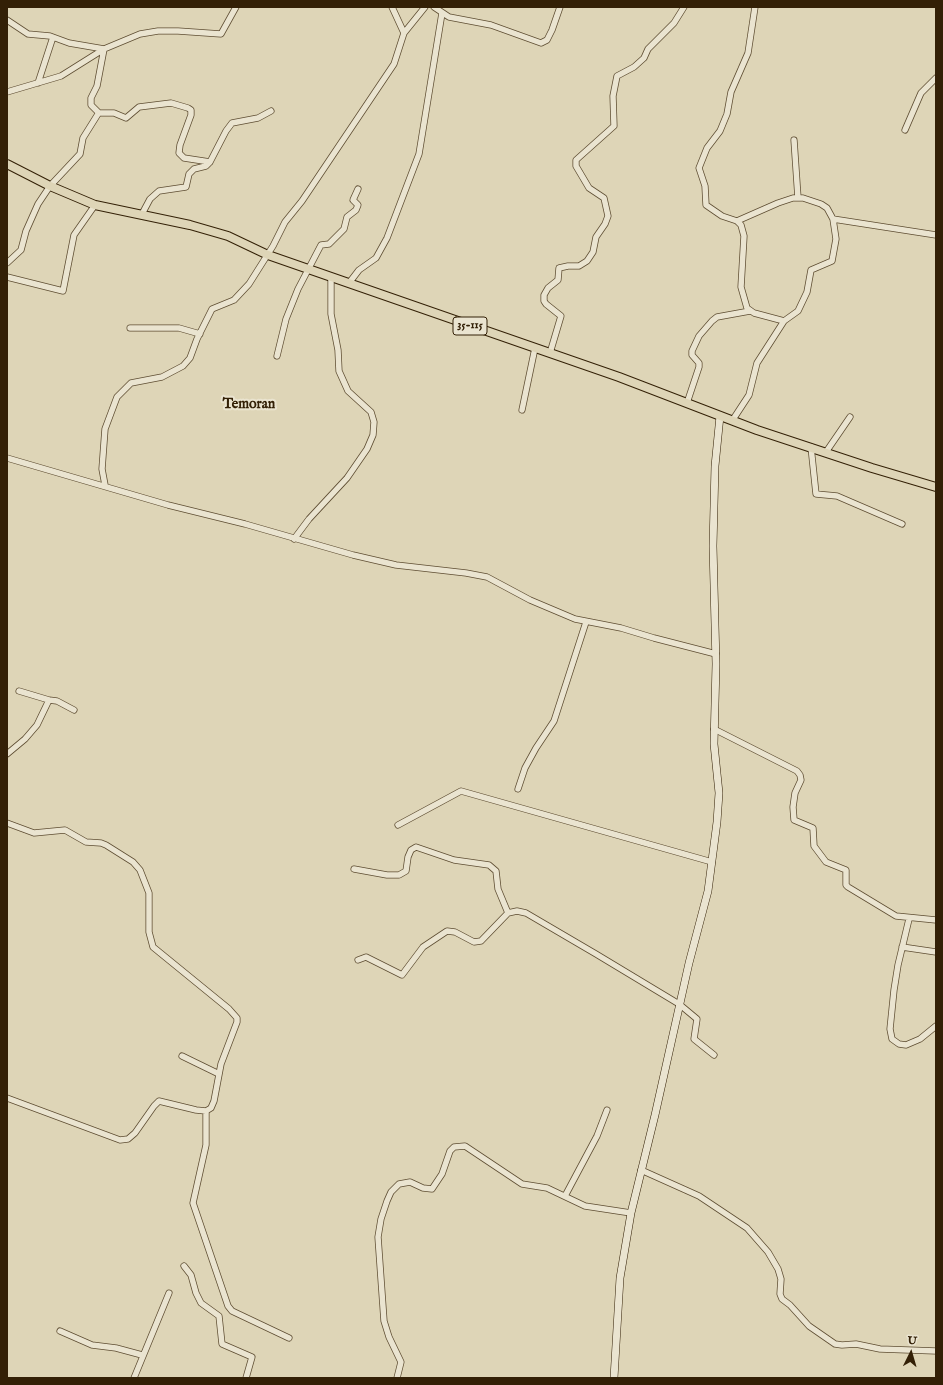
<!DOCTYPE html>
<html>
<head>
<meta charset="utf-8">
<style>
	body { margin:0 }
	#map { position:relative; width:943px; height:1385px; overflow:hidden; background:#ded5b7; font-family:"IM FELL English",serif }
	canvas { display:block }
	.frame { position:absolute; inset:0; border:8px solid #332006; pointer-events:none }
	.north { position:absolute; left:891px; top:1333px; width:40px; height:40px; -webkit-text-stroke:3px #eae4d0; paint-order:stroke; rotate:5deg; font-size:11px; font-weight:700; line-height:16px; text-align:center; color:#332006 }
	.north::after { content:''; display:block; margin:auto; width:14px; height:18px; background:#332006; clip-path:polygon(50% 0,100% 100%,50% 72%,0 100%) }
</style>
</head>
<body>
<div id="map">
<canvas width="943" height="1385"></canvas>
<div class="frame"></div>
<div class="north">U</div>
</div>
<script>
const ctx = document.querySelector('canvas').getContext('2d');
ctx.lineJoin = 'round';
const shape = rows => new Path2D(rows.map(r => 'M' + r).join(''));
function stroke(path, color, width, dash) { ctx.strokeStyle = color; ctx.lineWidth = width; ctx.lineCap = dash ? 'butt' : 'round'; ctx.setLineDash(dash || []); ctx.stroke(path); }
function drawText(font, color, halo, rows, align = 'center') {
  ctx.font = font + ' "IM FELL English",serif'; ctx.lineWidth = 4; ctx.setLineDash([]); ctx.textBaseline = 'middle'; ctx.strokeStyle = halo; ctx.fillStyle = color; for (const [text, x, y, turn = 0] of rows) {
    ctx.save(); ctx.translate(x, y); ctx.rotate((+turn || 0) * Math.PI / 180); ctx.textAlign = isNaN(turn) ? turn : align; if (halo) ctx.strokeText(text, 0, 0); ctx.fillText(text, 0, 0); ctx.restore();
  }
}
const street = shape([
	[434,7,449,17,491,25,541,43,547,40,552,30,560,7],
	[755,7,748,53,731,92,727,114,720,131,707,148,699,168,705,186,706,205,722,216,737,221,741,225,744,236,741,287,747,308,754,313,784,321],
	[7,20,28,34,50,36,69,43,104,49,97,86,91,98,91,105,98,112,98,114,83,138,80,154,50,186,38,204,26,231,21,250,7,263],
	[404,33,425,7],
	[38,83,53,37],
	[7,92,61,76,104,49,140,34,158,31,178,31,221,34,236,7],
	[99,113,114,113,126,118,139,107,171,103,188,108,191,110,191,115,180,145,179,153,184,158,210,162],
	[905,130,921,93,936,78],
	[794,140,798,198],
	[142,214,150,199,159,191,186,187,189,174,194,169,206,166,210,162,226,131,232,123,258,118,271,111],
	[833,219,936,235],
	[7,277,63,291,74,235,95,205],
	[349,283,359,270,376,258,387,238,419,154,442,13],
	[130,328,179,328,200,334],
	[550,353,561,316,546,304,544,301,544,295,548,288,558,280,559,268,568,266,579,266,587,261,593,252,596,237,605,224,608,216,604,198,589,188,576,166,576,160,614,126,613,96,617,76,634,67,644,58,648,49,674,23,684,7],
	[277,356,286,319,298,289,321,245,329,244,344,229,347,217,356,210,358,205,353,200,358,189],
	[687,403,699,367,699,363,692,355,692,351,699,336,712,321,717,317,750,311],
	[522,410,535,348],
	[732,421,749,395,757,363,784,321,798,311,807,292,811,270,832,261,836,239,833,219,827,208,821,204,803,198,793,198,778,203,737,221],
	[811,447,816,494,837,496,902,524],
	[826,452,850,417],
	[7,458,168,505,245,524,353,555,396,565,466,573,487,577,530,600,575,619,621,628,654,638,716,654],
	[105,485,102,469,105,429,117,397,131,383,162,377,183,366,190,358,197,339,212,309,234,300,249,284,273,246,285,222,302,201,394,64,404,33,392,7],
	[294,539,309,519,347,478,367,449,373,435,374,422,371,412,348,391,339,371,338,350,331,314,331,277],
	[19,691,49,700],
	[714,729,797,771,800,775,801,780,795,793,793,807,794,820,813,828,814,846,826,862,846,870,846,885,848,887,896,916,936,920],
	[7,754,25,739,37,725,49,700,57,701,74,710],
	[518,789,525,768,536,748,554,721,586,622],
	[7,823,34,833,65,830,86,842,101,843,106,845,133,862,140,870,149,893,149,932,153,947,229,1009,237,1018,237,1022,221,1064,214,1101,211,1108,206,1111,196,1110,159,1101,154,1106,135,1133,128,1139,120,1140,7,1098],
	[398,825,461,791,712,862],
	[354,869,387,875,399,875,406,871,408,857,411,850,416,847,454,860,489,865,496,871,498,889,508,913],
	[909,919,898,965,894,990,890,1029,892,1039,899,1044,906,1045,920,1039,936,1026],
	[902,947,936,952],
	[358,960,366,957,402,975,423,947,447,931,455,932,474,942,481,941,508,913,517,911,526,913,596,954,679,1004,697,1019,694,1039,714,1055],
	[182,1056,219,1074],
	[206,1111,206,1145,193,1203,228,1306,232,1311,289,1338],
	[641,1170,699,1196,747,1228,768,1252,778,1269,781,1279,780,1294,782,1299,790,1305,809,1326,835,1344,842,1345,856,1344,880,1349,936,1351],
	[565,1196,597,1136,607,1110],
	[184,1266,191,1275,196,1293,201,1303,219,1316,222,1344,252,1357,246,1378],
	[60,1331,92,1345,116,1348,142,1355],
	[134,1378,169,1293],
	[397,1378,401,1362,389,1337,384,1321,378,1237,381,1219,387,1201,391,1192,399,1184,410,1182,423,1188,432,1189,442,1174,450,1151,454,1147,465,1146,522,1184,547,1188,585,1206,631,1213]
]);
const secondary = shape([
	[614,1378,620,1278,631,1213,655,1115,689,963,708,891,717,822,719,793,714,744,716,664,713,546,715,466,720,416]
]);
const primary = shape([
	[7,164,50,186,95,205,190,225,228,236,268,255,619,377,757,430,872,468,936,487]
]);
const shields = [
	[470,326,34]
];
const shieldNames = [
	["35-115",470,326]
];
const quarterNames = [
	["Temoran",249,405]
];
stroke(street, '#5e4d32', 7);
stroke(secondary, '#332006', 8);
stroke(primary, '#332006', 10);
stroke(street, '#eae4d0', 5.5);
stroke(secondary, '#eae4d0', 7);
stroke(primary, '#ded5b7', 8);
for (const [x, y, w] of shields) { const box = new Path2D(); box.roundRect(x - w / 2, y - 9, w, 18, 3); ctx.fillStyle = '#eae4d0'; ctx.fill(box); stroke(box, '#332006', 1); }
drawText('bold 11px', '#332006', null, shieldNames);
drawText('bold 14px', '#332006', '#eae4d0', quarterNames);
</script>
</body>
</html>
